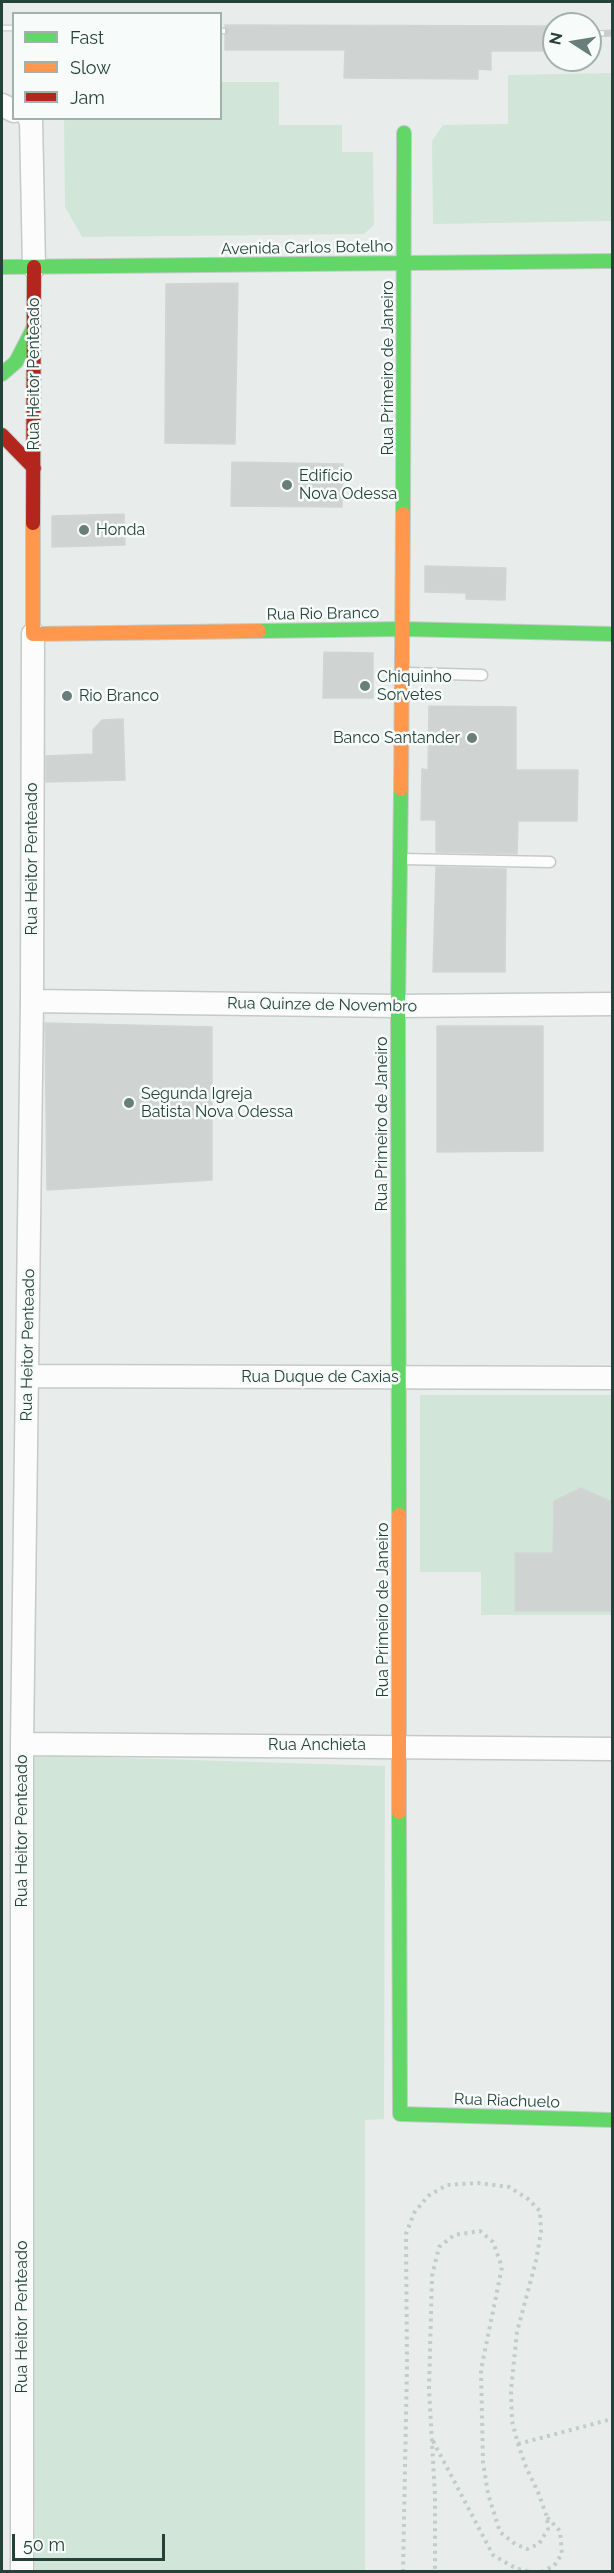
<!DOCTYPE html>
<html>
<head>
<meta charset="utf-8">
<style>
	body { margin:0 }
	#map { position:relative; width:614px; height:2573px; overflow:hidden; background:#e8edeb; font-family:Raleway,sans-serif }
	canvas { display:block }
	.frame { position:absolute; inset:0; border:3px solid #24423a; pointer-events:none }
	.legend { position:absolute; left:12px; top:12px; width:210px; height:108px; box-sizing:border-box; background:#f7fbf9; border:2px solid #a3b1ad; margin:0; padding:8px 10px; list-style:none; font-size:18px; color:#24423a }
	.legend li { display:flex; align-items:center; gap:12px; height:30px }
	.legend b { width:30px; border:2px solid #a3b1ad }
	.north { position:absolute; left:542px; top:12px; width:60px; height:60px; box-sizing:border-box; background:#f7fbf9; border:2px solid #a3b1ad; border-radius:50%; rotate:282deg; font-size:16px; font-weight:700; line-height:24px; text-align:center; color:#24423a }
	.north::after { content:''; display:block; margin:auto; width:21px; height:27px; background:#697e78; clip-path:polygon(50% 0,100% 100%,50% 72%,0 100%) }
	.scale { position:absolute; left:12px; top:2534px; width:153px; height:27px; box-sizing:border-box; border:3px solid #24423a; border-top:0; padding-left:8px; font-size:18px; line-height:21px; white-space:nowrap; color:#24423a; -webkit-text-stroke:4px #f7fbf9; paint-order:stroke }
</style>
</head>
<body>
<div id="map">
<canvas width="614" height="2573"></canvas>
<div class="frame"></div>
<ul class="legend">
<li><b style="height:8px;background:#63d668"></b>Fast</li>
<li><b style="height:8px;background:#ff974d"></b>Slow</li>
<li><b style="height:8px;background:#b3261e"></b>Jam</li>
</ul>
<div class="north">N</div>
<div class="scale">50 m</div>
</div>
<script>
const ctx = document.querySelector('canvas').getContext('2d');
ctx.lineJoin = 'round';
function fill(path, color) { ctx.fillStyle = color; ctx.fill(path, 'evenodd'); }
const shape = rows => new Path2D(rows.map(r => 'M' + r).join(''));
function stroke(path, color, width, dash) { ctx.strokeStyle = color; ctx.lineWidth = width; ctx.lineCap = dash ? 'butt' : 'round'; ctx.setLineDash(dash || []); ctx.stroke(path); }
function drawText(font, color, halo, rows, align = 'center') {
  ctx.font = font + ' Raleway,sans-serif'; ctx.lineWidth = 5; ctx.setLineDash([]); ctx.textBaseline = 'middle'; ctx.strokeStyle = halo; ctx.fillStyle = color; for (const [text, x, y, turn = 0] of rows) {
    ctx.save(); ctx.translate(x, y); ctx.rotate((+turn || 0) * Math.PI / 180); ctx.textAlign = isNaN(turn) ? turn : align; if (halo) ctx.strokeText(text, 0, 0); ctx.fillText(text, 0, 0); ctx.restore();
  }
}
const green = shape([
	[612,73,612,221,433,224,432,141,443,125,508,124,508,75],
	[221,82,279,82,279,125,342,125,342,152,373,152,374,225,364,234,82,237,65,207,64,119,220,118],
	[420,1395,612,1395,612,1615,481,1615,481,1572,420,1572],
	[30,1755,385,1766,384,2119,365,2120,365,2571,35,2571]
]);
const building = shape([
	[225,25,554,26,554,51,491,51,491,70,478,69,478,79,344,78,345,50,225,50,225,25],
	[238,283,235,444,165,443,166,284,238,283],
	[232,462,343,464,342,507,231,506,232,462],
	[124,514,125,545,52,547,52,516,124,514],
	[425,566,506,568,505,600,466,599,466,593,425,592,425,566],
	[324,652,373,653,373,698,323,698,324,652],
	[429,706,516,707,516,770,578,770,577,821,518,821,517,854,436,852,436,820,421,820,422,769,428,770,429,706],
	[123,719,125,780,46,782,46,756,93,754,93,730,102,720,123,719],
	[436,867,506,869,505,972,433,972,436,867],
	[45,1023,212,1027,212,1180,47,1190,45,1023],
	[437,1026,543,1026,543,1151,437,1152,437,1026],
	[581,1488,612,1502,612,1611,515,1611,515,1553,553,1553,554,1501,581,1488]
]);
const path = shape([
	[433,2441,493,2555,515,2568,530,2572],
	[518,2444,612,2419],
	[403,2572,407,2365,406,2234,414,2213,428,2196,447,2185,479,2183,509,2187,528,2199,540,2211,541,2232,536,2261,517,2332,511,2390,512,2421,518,2444,526,2467,538,2492,547,2517,548,2529,539,2544,527,2549,515,2544,500,2532,488,2494,483,2462,481,2370,502,2267,493,2242,480,2231,454,2235,439,2247,432,2276,429,2389,435,2496,435,2572],
	[541,2572,554,2566,562,2554,560,2531,547,2517]
]);
const lane = shape([
	[406,673,482,675],
	[403,859,550,862]
]);
const street = shape([
	[2,105,14,111],
	[29,118,31,119,34,267],
	[32,1001,398,1006,612,1004],
	[28,1376,612,1378],
	[22,1744,612,1749],
	[22,2572,22,1744,32,1001,33,634]
]);
const fast = shape([
	[2,267,612,261],
	[2,374,16,362,34,327],
	[403,514,404,133],
	[259,631,403,629,612,634],
	[399,1515,398,1006,401,789],
	[399,1812,400,2114,612,2120]
]);
const slow = shape([
	[33,523,33,634,259,631],
	[401,789,403,514],
	[399,1515,399,1812]
]);
const jam = shape([
	[2,435,34,468],
	[33,523,34,267]
]);
const rail = shape([
	[2,28,14,28],
	[220,31,225,31],
	[590,34,612,33]
]);
const markers = [
	[287,485,6,"#697e78"],
	[84,530,6,"#697e78"],
	[365,686,6,"#697e78"],
	[67,696,6,"#697e78"],
	[472,738,6,"#697e78"],
	[129,1103,6,"#697e78"]
];
const streetNames = [
	["Avenida Carlos Botelho",307,248,-1],
	["Rua Primeiro de Janeiro",388,368,-90],
	["Rua Heitor Penteado",34,374,-90],
	["Rua Rio Branco",323,614,-1],
	["Rua Heitor Penteado",32,859,-90],
	["Rua Quinze de Novembro",322,1005,1],
	["Rua Primeiro de Janeiro",382,1124,-90],
	["Rua Heitor Penteado",28,1345,-89],
	["Rua Duque de Caxias",320,1377],
	["Rua Primeiro de Janeiro",383,1610,-90],
	["Rua Anchieta",317,1745],
	["Rua Heitor Penteado",22,1831,-90],
	["Rua Riachuelo",507,2101,2],
	["Rua Heitor Penteado",22,2317,-90]
];
const poiNames = [
	["Edifício",299,476],
	["Nova Odessa",299,494],
	["Honda",96,530],
	["Chiquinho",377,677],
	["Sorvetes",377,695],
	["Rio Branco",79,696],
	["Banco Santander",460,738,"right"],
	["Segunda Igreja",141,1094],
	["Batista Nova Odessa",141,1112]
];
fill(green, '#d1e6d8');
fill(building, '#cfd4d2');
stroke(building, '#d1d6d4', 1.5);
stroke(lane, '#c5cac8', 13);
stroke(street, '#c5cac8', 25);
stroke(fast, '#c3cbc8', 16);
stroke(slow, '#c3cbc8', 16);
stroke(jam, '#c3cbc8', 16);
stroke(path, '#c3ccca', 4, [3, 4.5]);
stroke(lane, '#fcfcfc', 10);
stroke(street, '#fcfcfc', 22);
stroke(fast, '#63d668', 14);
stroke(slow, '#ff974d', 14);
stroke(jam, '#b3261e', 14);
stroke(rail, '#c9cdcc', 7);
stroke(rail, '#f7fbf9', 4.5, [14]);
for (const [x, y, r, color] of markers) { const dot = new Path2D(); dot.arc(x, y, r, 0, 2 * Math.PI); ctx.fillStyle = color; ctx.fill(dot); stroke(dot, '#f7fbf9', 2); }
drawText('16px', '#24423a', '#f7fbf9', streetNames);
drawText('16px', '#24423a', '#f7fbf9', poiNames, 'left');
</script>
</body>
</html>
